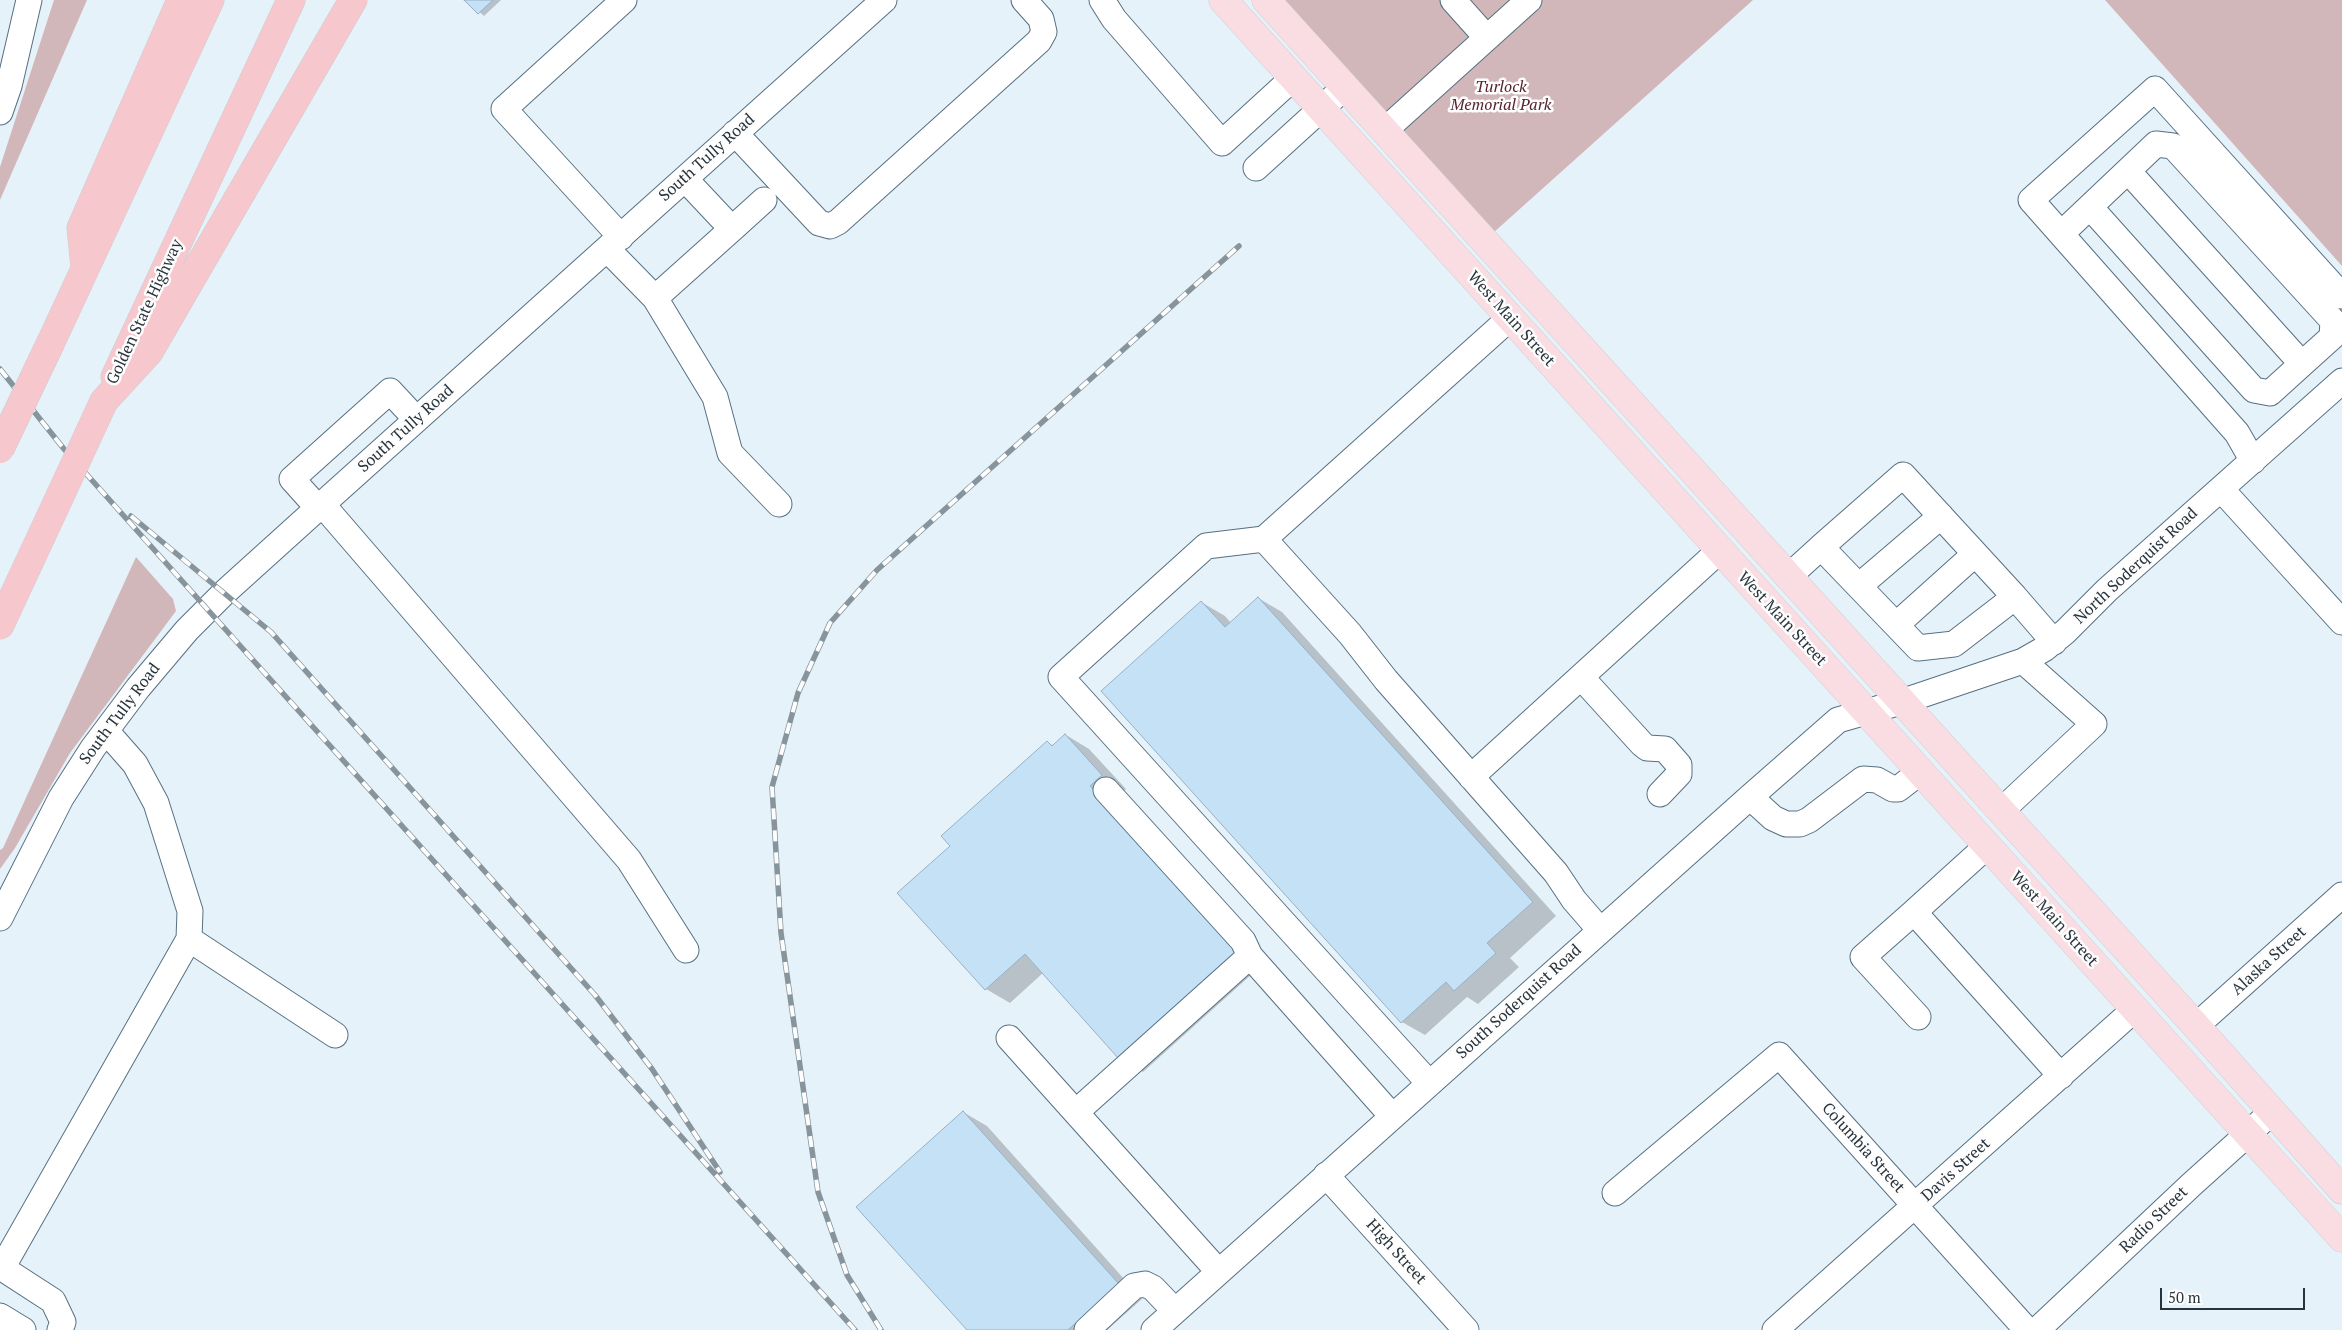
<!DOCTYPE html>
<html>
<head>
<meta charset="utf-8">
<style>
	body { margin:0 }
	#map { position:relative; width:2342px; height:1330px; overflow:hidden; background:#e6f2fa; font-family:"PT Serif",serif }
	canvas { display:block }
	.scale { position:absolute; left:2160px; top:1288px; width:145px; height:22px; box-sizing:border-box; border:2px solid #28333b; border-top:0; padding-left:6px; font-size:15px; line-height:18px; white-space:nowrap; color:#28333b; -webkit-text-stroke:4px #fdfdfd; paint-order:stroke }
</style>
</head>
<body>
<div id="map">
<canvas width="2342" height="1330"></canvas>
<div class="scale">50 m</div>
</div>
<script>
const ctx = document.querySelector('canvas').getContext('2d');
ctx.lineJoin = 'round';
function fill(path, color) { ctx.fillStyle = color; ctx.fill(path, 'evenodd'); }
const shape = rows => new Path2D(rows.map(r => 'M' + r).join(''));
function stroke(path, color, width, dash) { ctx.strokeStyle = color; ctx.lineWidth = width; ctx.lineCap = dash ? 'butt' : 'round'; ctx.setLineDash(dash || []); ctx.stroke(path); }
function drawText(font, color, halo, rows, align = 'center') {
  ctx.font = font + ' "PT Serif",serif'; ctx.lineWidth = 5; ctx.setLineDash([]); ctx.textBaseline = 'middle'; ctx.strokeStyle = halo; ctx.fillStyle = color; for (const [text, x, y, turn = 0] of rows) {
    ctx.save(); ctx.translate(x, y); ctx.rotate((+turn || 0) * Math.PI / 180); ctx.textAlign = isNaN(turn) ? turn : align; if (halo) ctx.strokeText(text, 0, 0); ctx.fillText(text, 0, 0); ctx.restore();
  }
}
const green = shape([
	[54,0,87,0,0,200,0,167],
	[1282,0,1753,0,1493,233],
	[2105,0,2342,0,2342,266],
	[136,557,173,599,176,611,70,753,15,848,0,869,0,850,3,848]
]);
const shadow = shape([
	[466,0,501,0,484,16],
	[1258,598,1282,612,1556,916,1510,958,1519,967,1478,1004,1467,997,1425,1035,1402,1022,1201,602,1225,616,1231,623],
	[1066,735,1089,749,1126,789,1113,801,1261,966,1143,1072,1119,1058,1043,973,1010,1003,986,989,952,846,1047,742,1054,746],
	[963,1112,987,1126,1142,1299,1107,1330,969,1330]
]);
const building = shape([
	[464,0,493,0,478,14,464,0],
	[1258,597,1533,902,1487,943,1496,953,1454,991,1446,982,1401,1023,1101,691,1201,601,1225,627,1258,597],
	[1065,734,1102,775,1090,786,1238,952,1119,1059,1025,954,985,990,897,893,950,846,941,836,1047,741,1052,746,1065,734],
	[963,1111,1119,1284,1068,1330,967,1330,856,1207,963,1111]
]);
const minor = shape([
	[1102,0,1114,19,1222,143,1293,78],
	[1453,0,1487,38],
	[0,112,9,86,29,0],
	[1385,130,1529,0],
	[735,133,819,223,830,226,838,222,1039,41,1044,32,1041,19,1024,0],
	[1256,168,1345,87],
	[685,179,732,229,764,200],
	[2090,207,2254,390,2270,393,2302,364],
	[2061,234,2156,144,2173,146,2333,321,2332,337,2302,364,2128,171],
	[621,237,504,109,624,0],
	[607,249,655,298,732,229],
	[655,298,715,397,730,453,779,504],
	[1510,318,1264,539,1350,634,1386,680,1556,873,1574,900,1600,930],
	[2253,461,2237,433,2031,200,2155,89,2342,296],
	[2221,489,2342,622],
	[322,504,629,860,686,950],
	[318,508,292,479,390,391,416,419],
	[1264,539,1206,546,1061,677,1429,1083],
	[1788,577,1821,547],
	[1859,586,1941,516],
	[2015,597,1954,644,1918,648,1821,547,1903,475,2015,597,2054,642],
	[1896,625,1975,554],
	[1581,677,1642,744,1647,748,1665,749,1679,765,1679,774,1660,794],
	[1471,777,1719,551],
	[1106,790,1243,941,1250,956],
	[1750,797,1773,818,1786,824,1800,824,1809,820,1863,779,1877,780,1893,789,1898,789,1920,772],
	[2001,811,2094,724,2023,661],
	[1987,846,1914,912,2061,1076],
	[1914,912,1863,957,1918,1017],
	[0,918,61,798,93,748,138,688,187,630,225,592,318,508,884,0],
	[189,939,335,1035],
	[2196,1026,2342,895],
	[1009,1038,1218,1271],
	[1076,1112,1250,956,1392,1116],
	[1326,1175,1466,1330],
	[1615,1193,1779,1055,2027,1330],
	[0,1267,2,1268,189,939,190,911,156,803,135,764,106,731],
	[2,1268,53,1301,63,1322,60,1330],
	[0,1316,23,1330],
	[1087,1330,1134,1286,1145,1284,1153,1288,1175,1311],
	[1154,1330,1750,797,1838,720,1901,702,2023,661,2044,649,2065,632,2107,590,2342,381],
	[1775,1330,2135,1009],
	[2037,1330,2191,1185,2272,1112]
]);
const major = shape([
	[1223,0,2342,1238],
	[1266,0,2196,1026,2342,1190]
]);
const highway = shape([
	[85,267,81,228,181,0],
	[51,342,210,0],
	[115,377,291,0],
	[104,401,149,352,353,0],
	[0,625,54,509]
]);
const rail = shape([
	[0,369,64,449,208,610,855,1330],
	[131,516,271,632,595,995,652,1069,720,1172],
	[881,1330,847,1275,818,1192,781,933,772,787,798,693,830,623,877,570,1239,246]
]);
const highwayBridge = shape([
	[0,449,51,342],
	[54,509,104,401]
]);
const parkNames = [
	["Turlock",1501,87],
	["Memorial Park",1501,105]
];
const streetNames = [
	["South Tully Road",707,158,-42],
	["Golden State Highway",145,312,-65],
	["West Main Street",1511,319,48],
	["South Tully Road",406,429,-42],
	["North Soderquist Road",2136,566,-43],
	["West Main Street",1782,619,47],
	["South Tully Road",120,714,-53],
	["West Main Street",2054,919,48],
	["Alaska Street",2269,961,-42],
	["South Soderquist Road",1519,1002,-42],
	["Columbia Street",1863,1148,48],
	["Davis Street",1956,1170,-42],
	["Radio Street",2154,1220,-44],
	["High Street",1396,1252,48]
];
fill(green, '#d2b7ba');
fill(shadow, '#0003');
fill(building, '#c4e1f6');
stroke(building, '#95b0c5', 1);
stroke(minor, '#567082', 27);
stroke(major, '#cbced0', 29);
stroke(highway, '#cbced0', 29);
stroke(minor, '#fff', 25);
stroke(major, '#fadde2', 28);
stroke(highway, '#f7c7ce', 28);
stroke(rail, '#88949c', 5.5);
stroke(rail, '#fdfdfd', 4, [11]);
stroke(highwayBridge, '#cbced0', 29, []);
stroke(highwayBridge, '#f7c7ce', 28);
drawText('italic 16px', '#56242f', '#fdfdfd', parkNames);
drawText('16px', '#28333b', '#fdfdfd', streetNames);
</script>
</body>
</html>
